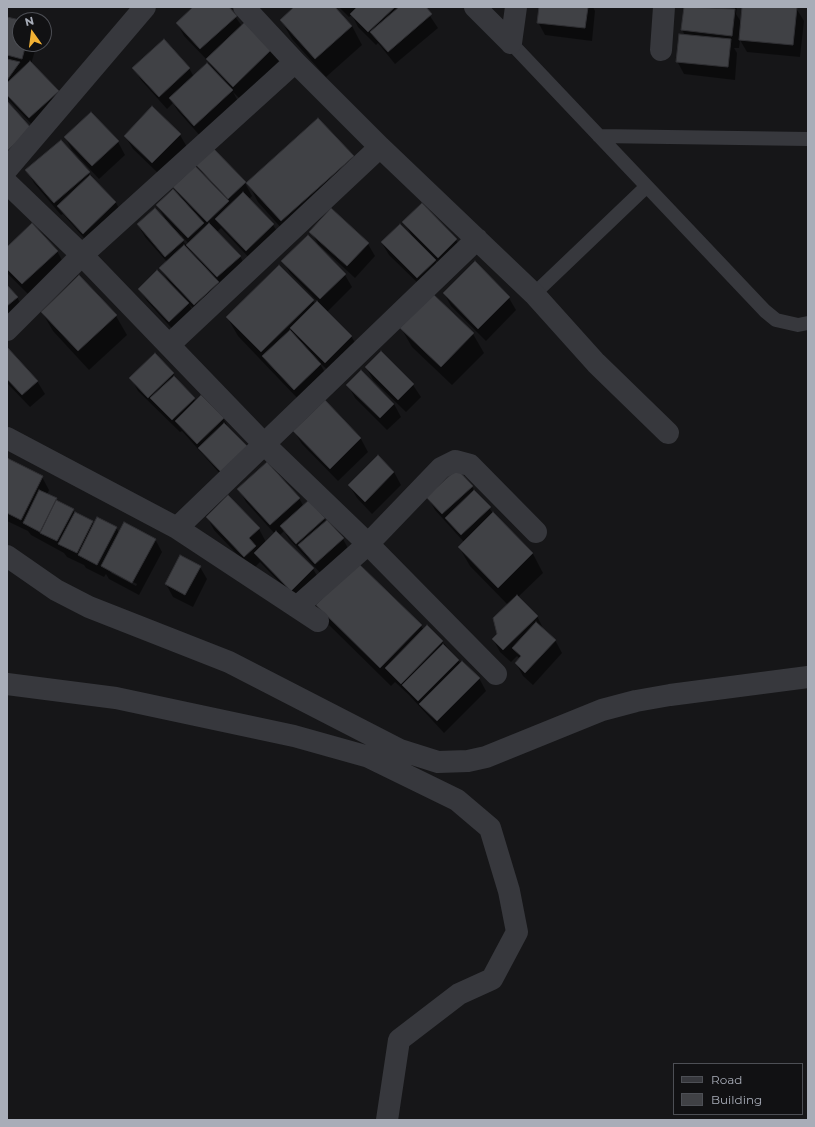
<!DOCTYPE html>
<html>
<head>
<meta charset="utf-8">
<style>
	body { margin:0 }
	#map { position:relative; width:815px; height:1127px; overflow:hidden; background:#161618; font-family:Montserrat,sans-serif }
	canvas { display:block }
	.frame { position:absolute; inset:0; border:8px solid #a8adb8; pointer-events:none }
	.legend { position:absolute; left:673px; top:1063px; width:130px; height:52px; box-sizing:border-box; background:#111113; border:1px solid #4d4f55; margin:0; padding:5px 7px; list-style:none; font-size:12px; color:#a8adb8 }
	.legend li { display:flex; align-items:center; gap:8px; height:20px }
	.legend b { width:20px; border:1px solid #4d4f55 }
	.north { position:absolute; left:12px; top:12px; width:40px; height:40px; box-sizing:border-box; background:#111113; border:1px solid #4d4f55; border-radius:50%; rotate:346deg; font-size:11px; font-weight:700; line-height:16px; text-align:center; color:#a8adb8 }
	.north::after { content:''; display:block; margin:auto; width:14px; height:18px; background:#f2b134; clip-path:polygon(50% 0,100% 100%,50% 72%,0 100%) }
</style>
</head>
<body>
<div id="map">
<canvas width="815" height="1127"></canvas>
<div class="frame"></div>
<ul class="legend">
<li><b style="height:5px;background:#37383d"></b>Road</li>
<li><b style="height:11px;background:#404145"></b>Building</li>
</ul>
<div class="north">N</div>
</div>
<script>
const ctx = document.querySelector('canvas').getContext('2d');
ctx.lineJoin = 'round';
function fill(path, color) { ctx.fillStyle = color; ctx.fill(path, 'evenodd'); }
const shape = rows => new Path2D(rows.map(r => 'M' + r).join(''));
function stroke(path, color, width, dash) { ctx.strokeStyle = color; ctx.lineWidth = width; ctx.lineCap = dash ? 'butt' : 'round'; ctx.setLineDash(dash || []); ctx.stroke(path); }
const shadow = shape([
	[195,7,228,7,242,26,272,49,279,61,240,99,233,92,239,103,202,138,178,111,173,103,167,109,141,80,134,68,189,68,194,77,213,69,208,61,184,36,177,23],
	[296,7,334,7,352,26,362,45,326,77,292,39,281,20],
	[339,7,424,7,438,28,395,64,378,43,376,45,358,27,352,15,349,17],
	[540,7,593,7,595,11,592,41,545,35,538,22],
	[685,7,737,7,736,14,741,22,743,7,796,8,804,21,800,57,747,52,740,40,739,48,734,48,737,53,735,80,684,74,677,61,685,35,682,30],
	[7,18,20,21,20,44,37,44,31,64,58,91,65,104,37,130,7,98],
	[180,135,187,147,160,175,133,149,125,136],
	[65,137,118,142,125,155,99,179,72,150],
	[213,149,245,183,252,196,249,199,273,225,281,237,254,263,221,228,217,232,240,256,247,269,202,317,189,304,196,316,177,334,147,301,139,289,169,282,160,268,167,262,145,237,138,225,166,220,157,205,180,197,174,187,202,173,197,165],
	[181,235,189,244,187,246,180,237],
	[353,157,364,176,292,240,258,202,248,183],
	[27,170,89,173,116,203,123,215,91,246,63,214,61,215,34,183],
	[422,205,456,240,464,253,446,270,435,260,442,273,425,290,389,255,382,243,412,236,404,222],
	[311,232,368,244,375,256,355,278,318,244],
	[7,248,57,251,64,264,30,296,7,273],
	[283,261,345,275,352,287,327,312,351,336,359,349,333,375,319,362,328,378,301,402,238,336,227,317,313,301,315,305,318,302,290,273],
	[7,287,17,297,24,310,7,325],
	[444,293,509,298,516,310,486,341,451,306],
	[433,295,473,334,484,353,452,385,412,347,401,328],
	[42,312,116,316,127,335,89,370,53,331],
	[7,348,37,381,45,394,30,407,7,383],
	[381,353,413,385,421,397,406,412,373,380,366,367],
	[361,371,394,404,401,417,387,430,355,398,348,385],
	[173,373,178,382,196,402,223,418,229,429,229,484,182,431,180,432,138,391,131,378],
	[325,402,361,439,368,452,338,481,302,444,294,431],
	[7,460,42,477,49,490,47,495,73,510,75,514,92,522,94,525,116,527,119,533,155,539,162,552,139,595,109,579,106,574,104,577,86,568,84,565,67,557,64,553,31,535,28,531,7,521],
	[111,571,137,584,136,586,111,573],
	[394,472,401,485,372,514,357,498,349,485],
	[472,487,493,513,533,554,543,573,518,597,537,616,544,630,555,640,562,653,533,685,523,676,516,663,520,659,517,656,511,662,500,652,493,639,498,634,508,605,470,566,459,547,464,542,435,510,428,497],
	[239,489,299,498,304,507,324,519,343,539,350,552,323,576,289,539,284,531,280,535,313,569,321,582,299,603,260,562,252,570,214,530,207,517,259,529,266,542,275,534,246,502],
	[200,567,207,579,193,607,173,597,166,584],
	[317,606,421,626,424,630,442,641,461,664,479,678,486,691,444,733,409,695,395,682,391,686,328,624]
]);
const building = shape([
	[193,7,229,7,237,16,200,49,176,23,193,7],
	[294,7,335,7,352,26,315,59,280,20,294,7],
	[357,7,395,7,368,32,350,14,357,7],
	[399,7,426,7,432,14,388,52,370,32,399,7],
	[539,7,588,7,585,28,537,23,539,7],
	[684,7,735,9,732,36,681,30,684,7],
	[742,7,797,7,793,45,739,40,742,7],
	[7,17,20,20,20,44,26,44,22,59,7,55,7,17],
	[246,21,273,48,233,87,206,59,246,21],
	[679,34,731,39,728,67,676,62,679,34],
	[164,39,190,68,159,97,132,68,164,39],
	[7,59,20,62,7,80,7,59],
	[30,61,59,91,29,118,7,95,7,83,30,61],
	[207,63,233,90,194,126,169,98,207,63],
	[7,101,32,129,7,151,7,101],
	[152,106,181,134,152,163,124,136,152,106],
	[91,112,119,141,92,166,64,137,91,112],
	[318,118,354,156,281,221,246,183,318,118],
	[61,140,90,172,54,203,25,170,61,140],
	[213,148,246,182,228,199,196,165,213,148],
	[195,166,229,201,207,222,173,187,195,166],
	[90,175,116,202,83,234,57,206,90,175],
	[173,189,204,223,188,238,156,205,173,189],
	[243,192,274,224,246,251,215,219,243,192],
	[422,203,457,239,438,258,402,222,422,203],
	[155,208,184,240,165,257,137,224,155,208],
	[331,208,369,243,347,266,309,232,331,208],
	[32,223,58,251,22,284,7,269,7,247,32,223],
	[209,223,241,256,217,277,186,245,209,223],
	[400,224,436,260,417,278,381,242,400,224],
	[308,235,346,274,320,299,281,261,308,235],
	[184,245,219,282,194,305,159,268,184,245],
	[475,261,510,297,478,329,443,293,475,261],
	[279,265,314,300,261,352,226,317,279,265],
	[157,270,189,303,169,322,138,289,157,270],
	[79,275,117,315,78,351,41,312,79,275],
	[7,285,18,297,7,306,7,285],
	[433,294,474,333,441,367,400,328,433,294],
	[317,301,352,336,325,363,290,328,317,301],
	[290,330,321,364,294,390,262,356,290,330],
	[7,347,38,381,22,395,7,379,7,347],
	[381,351,414,384,398,400,365,367,381,351],
	[155,353,174,373,148,398,129,378,155,353],
	[361,370,394,404,380,418,346,385,361,370],
	[174,376,195,398,172,420,150,398,174,376],
	[201,395,224,418,197,444,175,421,201,395],
	[325,400,361,438,330,469,293,431,325,400],
	[224,423,247,446,221,472,198,448,224,423],
	[378,455,394,472,365,502,348,485,378,455],
	[7,458,43,476,21,520,7,513,7,458],
	[267,462,300,498,270,525,237,489,267,462],
	[457,469,473,486,442,514,426,497,457,469],
	[39,490,57,498,40,532,23,523,39,490],
	[474,490,491,507,461,535,445,518,474,490],
	[228,495,260,528,249,538,256,546,244,557,206,517,228,495],
	[56,500,74,509,57,541,40,533,56,500],
	[309,500,325,518,296,544,280,526,309,500],
	[75,512,93,521,77,553,58,544,75,512],
	[493,512,533,553,498,588,458,547,493,512],
	[97,517,117,527,97,565,78,555,97,517],
	[327,520,344,538,315,564,298,545,327,520],
	[124,522,156,539,132,583,101,566,124,522],
	[276,531,314,568,291,591,254,553,276,531],
	[180,555,201,566,185,595,165,584,180,555],
	[358,563,422,625,380,668,316,605,358,563],
	[517,595,538,616,503,650,492,639,497,634,493,618,517,595],
	[536,622,556,640,525,673,515,663,521,656,512,648,536,622],
	[427,625,443,641,401,684,385,668,427,625],
	[443,644,459,660,418,701,402,685,443,644],
	[462,661,480,678,437,721,419,704,462,661]
]);
const service = shape([
	[511,43,765,311,776,320,798,325,808,323],
	[599,136,808,139],
	[534,294,646,187]
]);
const minor = shape([
	[244,7,295,62,380,147,534,294,596,363,668,433],
	[475,7,511,43],
	[511,43,516,7],
	[661,50,664,7],
	[7,169,145,7],
	[7,183,82,255,264,444,368,544,496,674],
	[7,330,82,255,295,62],
	[169,345,380,147],
	[7,438,177,528,477,239],
	[177,528,318,621],
	[7,556,56,590,89,607,229,662,400,750,438,762,468,761,486,757,602,710,636,701,670,695,808,677],
	[297,607,368,544,441,468,455,461,470,465,536,532],
	[7,684,116,698,294,736,369,757,457,800,490,828,509,891,517,932,492,979,459,994,399,1040,387,1120]
]);
fill(shadow, '#0007');
fill(building, '#404145');
stroke(building, '#303034', 1);
stroke(service, '#37383d', 14);
stroke(minor, '#37383d', 22);
</script>
</body>
</html>
